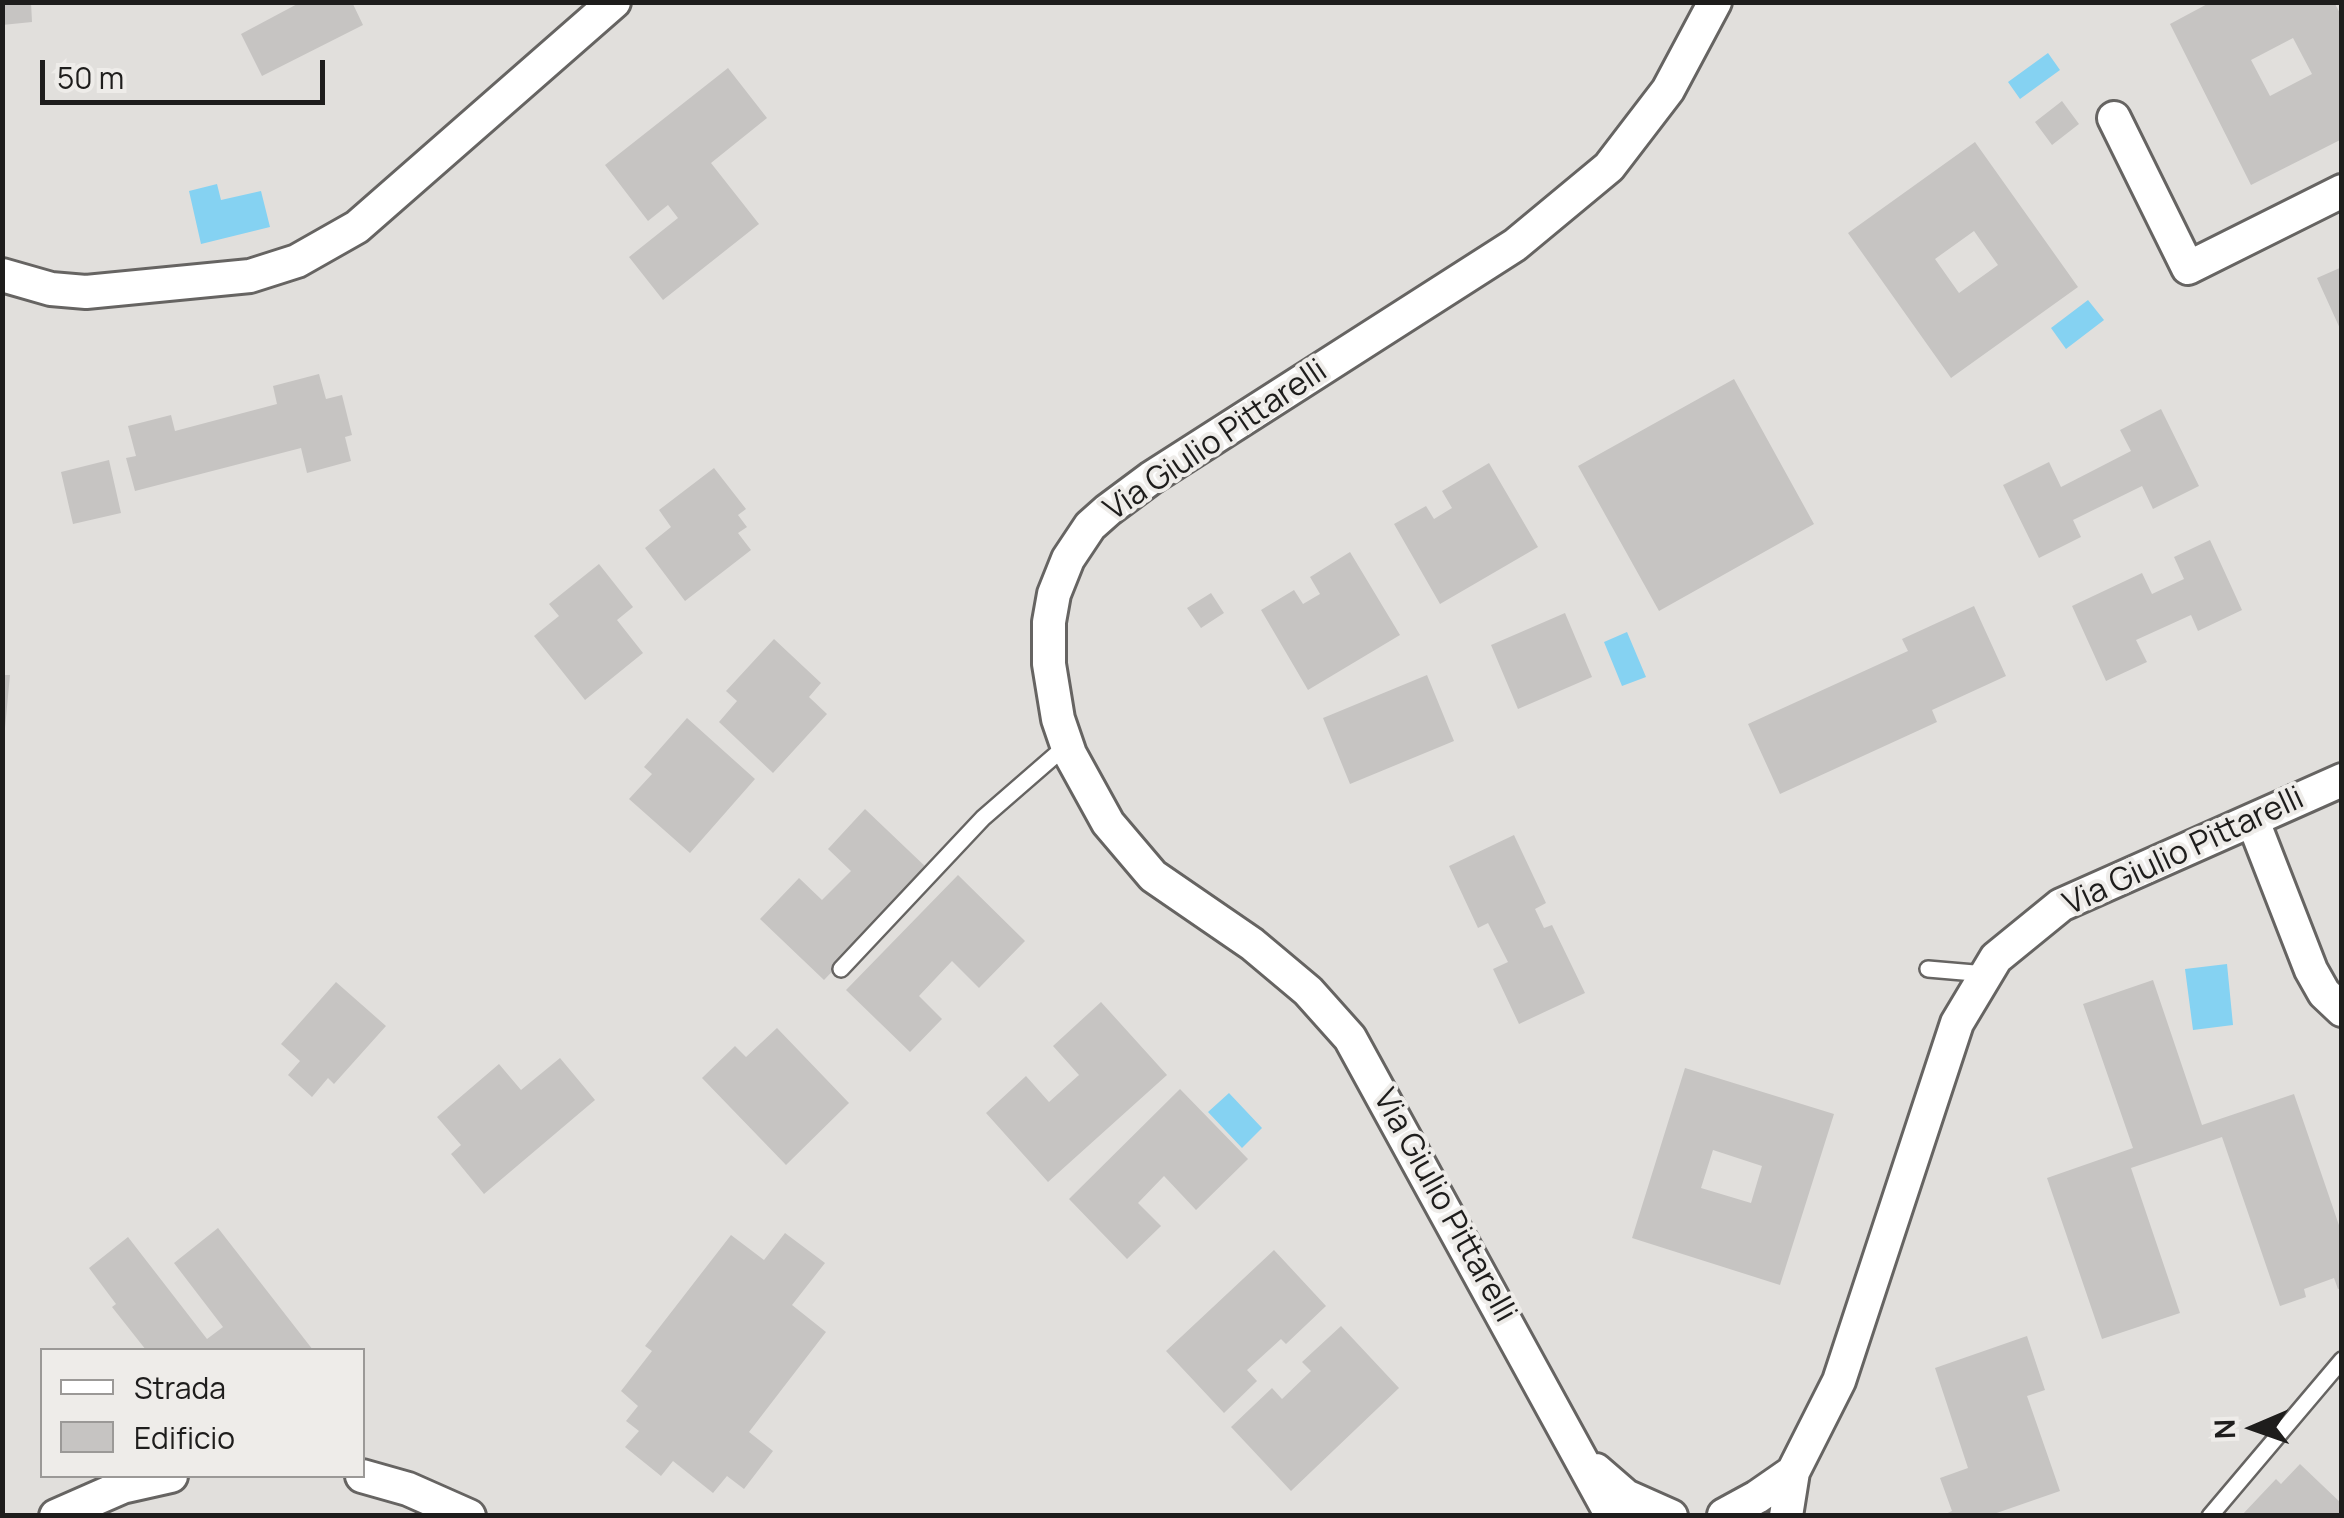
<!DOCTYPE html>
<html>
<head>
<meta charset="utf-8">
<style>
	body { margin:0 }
	#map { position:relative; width:2344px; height:1518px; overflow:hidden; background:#e1dfdc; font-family:Manrope,sans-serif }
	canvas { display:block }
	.frame { position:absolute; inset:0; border:5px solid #1e1d1c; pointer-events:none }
	.legend { position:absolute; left:40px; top:1348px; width:325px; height:130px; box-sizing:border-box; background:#eeece9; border:2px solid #9b9997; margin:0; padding:12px 18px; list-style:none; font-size:30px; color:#1e1d1c }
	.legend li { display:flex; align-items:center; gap:20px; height:50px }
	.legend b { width:50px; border:2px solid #9b9997 }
	.north { position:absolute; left:2204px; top:1378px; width:100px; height:100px; -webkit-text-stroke:8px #eeece9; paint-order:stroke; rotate:268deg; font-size:28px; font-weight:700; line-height:40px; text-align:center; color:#1e1d1c }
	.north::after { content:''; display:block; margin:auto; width:35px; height:45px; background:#1e1d1c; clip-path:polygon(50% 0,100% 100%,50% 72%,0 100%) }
	.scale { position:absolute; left:40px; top:60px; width:285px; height:45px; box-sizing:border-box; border:5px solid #1e1d1c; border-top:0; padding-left:12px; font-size:30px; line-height:35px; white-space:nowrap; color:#1e1d1c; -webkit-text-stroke:8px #eeece9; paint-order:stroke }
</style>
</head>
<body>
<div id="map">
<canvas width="2344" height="1518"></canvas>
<div class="frame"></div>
<ul class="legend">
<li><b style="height:12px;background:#fff"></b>Strada</li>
<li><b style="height:28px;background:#c6c4c2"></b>Edificio</li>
</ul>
<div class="north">N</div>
<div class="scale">50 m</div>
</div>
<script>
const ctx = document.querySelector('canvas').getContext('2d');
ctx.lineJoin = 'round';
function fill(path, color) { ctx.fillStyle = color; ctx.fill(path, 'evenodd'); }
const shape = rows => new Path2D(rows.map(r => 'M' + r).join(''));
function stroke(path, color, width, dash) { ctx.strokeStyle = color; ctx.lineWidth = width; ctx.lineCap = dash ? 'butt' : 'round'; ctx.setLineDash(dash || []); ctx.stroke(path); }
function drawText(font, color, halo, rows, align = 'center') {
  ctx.font = font + ' Manrope,sans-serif'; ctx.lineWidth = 8; ctx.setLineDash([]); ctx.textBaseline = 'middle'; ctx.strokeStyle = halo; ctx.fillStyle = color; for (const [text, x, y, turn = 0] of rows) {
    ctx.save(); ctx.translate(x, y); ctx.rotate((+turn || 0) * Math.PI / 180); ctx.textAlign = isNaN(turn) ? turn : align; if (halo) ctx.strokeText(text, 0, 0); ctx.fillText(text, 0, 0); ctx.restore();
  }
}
const water = shape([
	[2048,53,2060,70,2020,99,2008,82],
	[217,184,221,200,261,191,270,227,201,244,189,191],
	[2088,300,2104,320,2066,349,2051,328],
	[1627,632,1646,677,1622,686,1604,642],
	[2227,964,2233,1025,2193,1030,2185,969],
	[1229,1093,1262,1128,1242,1148,1208,1112]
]);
const building = shape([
	[2,2,31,2,32,22,2,25],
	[301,2,352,2,363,25,262,76,241,34],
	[2211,2,2334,2,2342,17,2342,139,2251,185,2170,24],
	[2293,38,2312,74,2270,96,2251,60],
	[728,68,767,118,711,163,759,224,663,300,629,257,678,218,668,205,648,221,605,165],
	[2062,101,2079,124,2052,145,2035,122],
	[1975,142,2078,287,1951,378,1848,233],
	[1974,231,1998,265,1959,293,1935,259],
	[2342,267,2342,333,2317,278],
	[319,374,326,399,342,395,352,435,345,437,351,461,307,473,301,448,135,491,126,458,136,456,128,426,171,415,175,431,277,404,273,386],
	[1734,379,1814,524,1659,611,1578,466],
	[2161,409,2199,486,2153,509,2142,486,2073,520,2081,537,2039,558,2003,485,2049,462,2061,487,2131,451,2120,430],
	[109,460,121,513,73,524,61,472],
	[1489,463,1538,547,1440,604,1394,524,1426,506,1434,519,1452,508,1442,491],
	[714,468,746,509,738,515,747,527,738,533,751,550,685,601,645,548,671,527,659,510],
	[2210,540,2242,610,2198,631,2191,615,2136,640,2147,662,2106,681,2072,606,2142,573,2152,594,2184,579,2174,557],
	[1350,552,1400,635,1308,690,1261,610,1294,590,1303,604,1320,594,1310,577],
	[599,564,633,607,617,620,643,653,585,700,534,636,559,616,549,604],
	[1211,593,1224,613,1201,628,1187,608],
	[1974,606,2006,676,1932,710,1937,722,1780,794,1748,724,1908,651,1902,639],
	[1565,613,1592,677,1518,709,1491,645],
	[774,639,821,683,809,697,827,714,773,773,719,722,737,701,726,691],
	[2,675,10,675,5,728,2,728],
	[1427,675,1454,741,1350,784,1323,718],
	[687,718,755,779,690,853,629,799,652,774,644,767],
	[865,809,929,870,824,980,760,919,799,878,822,900,851,871,828,849],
	[1514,835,1546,903,1535,909,1544,928,1552,925,1585,993,1519,1024,1493,969,1508,962,1488,923,1478,928,1449,866],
	[958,875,1025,941,979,988,952,961,919,996,942,1019,910,1052,846,990],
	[2153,980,2202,1125,2294,1094,2342,1234,2342,1288,2338,1289,2334,1278,2304,1289,2306,1297,2280,1306,2222,1137,2131,1168,2180,1313,2102,1339,2047,1178,2133,1148,2083,1004],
	[336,982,386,1026,334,1084,328,1078,312,1097,288,1075,300,1061,281,1044],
	[1101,1002,1167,1075,1048,1182,986,1113,1026,1076,1049,1102,1079,1075,1053,1046],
	[777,1028,849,1103,786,1165,702,1078,735,1046,746,1057],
	[560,1058,595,1100,484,1194,451,1154,461,1145,437,1117,499,1064,521,1090],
	[1685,1068,1834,1114,1780,1285,1632,1238],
	[1713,1150,1762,1166,1751,1203,1701,1188],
	[1180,1089,1248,1159,1196,1210,1164,1176,1138,1203,1161,1226,1127,1259,1069,1199],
	[218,1228,313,1350,146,1350,112,1307,116,1304,89,1268,128,1237,207,1339,223,1327,174,1263],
	[785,1233,825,1263,792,1305,826,1332,749,1432,773,1451,744,1489,727,1476,713,1493,673,1461,661,1476,625,1447,639,1431,626,1421,638,1406,621,1391,652,1351,645,1346,731,1235,764,1260],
	[1274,1250,1326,1306,1286,1344,1281,1339,1247,1370,1257,1381,1224,1413,1166,1351],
	[1341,1326,1399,1388,1291,1491,1231,1427,1272,1388,1282,1399,1311,1371,1302,1362],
	[2027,1336,2045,1390,2027,1396,2060,1491,1988,1516,1941,1516,1952,1511,1940,1478,1968,1468,1935,1368],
	[2300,1464,2342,1504,2342,1516,2241,1516,2276,1479,2281,1484]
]);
const service = shape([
	[841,969,983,818,1067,745],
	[1928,969,1986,974],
	[2210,1516,2342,1360]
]);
const minor = shape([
	[2114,118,2188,268,2342,191],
	[2,275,51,289,86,292,250,276,297,261,357,227,614,2],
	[2253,821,2311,970,2324,993,2342,1010],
	[1596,1470,1626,1496,1671,1516],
	[362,1476,408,1489,469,1516],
	[1724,1515,1757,1497,1793,1472],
	[56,1516,122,1487,171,1476],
	[1612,1516,1350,1038,1308,991,1252,944,1153,876,1108,823,1070,754,1058,719,1049,664,1049,622,1054,594,1068,559,1090,526,1108,510,1151,478,1515,245,1609,167,1668,90,1715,2],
	[1786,1516,1793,1472,1839,1381,1957,1023,1996,958,2061,905,2342,780]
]);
const streetNames = [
	["Via Giulio Pittarelli",1216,441,-34],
	["Via Giulio Pittarelli",2184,852,-25],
	["Via Giulio Pittarelli",1444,1206,61]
];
fill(water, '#85d2f2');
fill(building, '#c6c4c2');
stroke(service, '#666462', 20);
stroke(minor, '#666462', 38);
stroke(service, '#fff', 15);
stroke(minor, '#fff', 32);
drawText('32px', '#1e1d1c', '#eeece9', streetNames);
</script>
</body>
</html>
